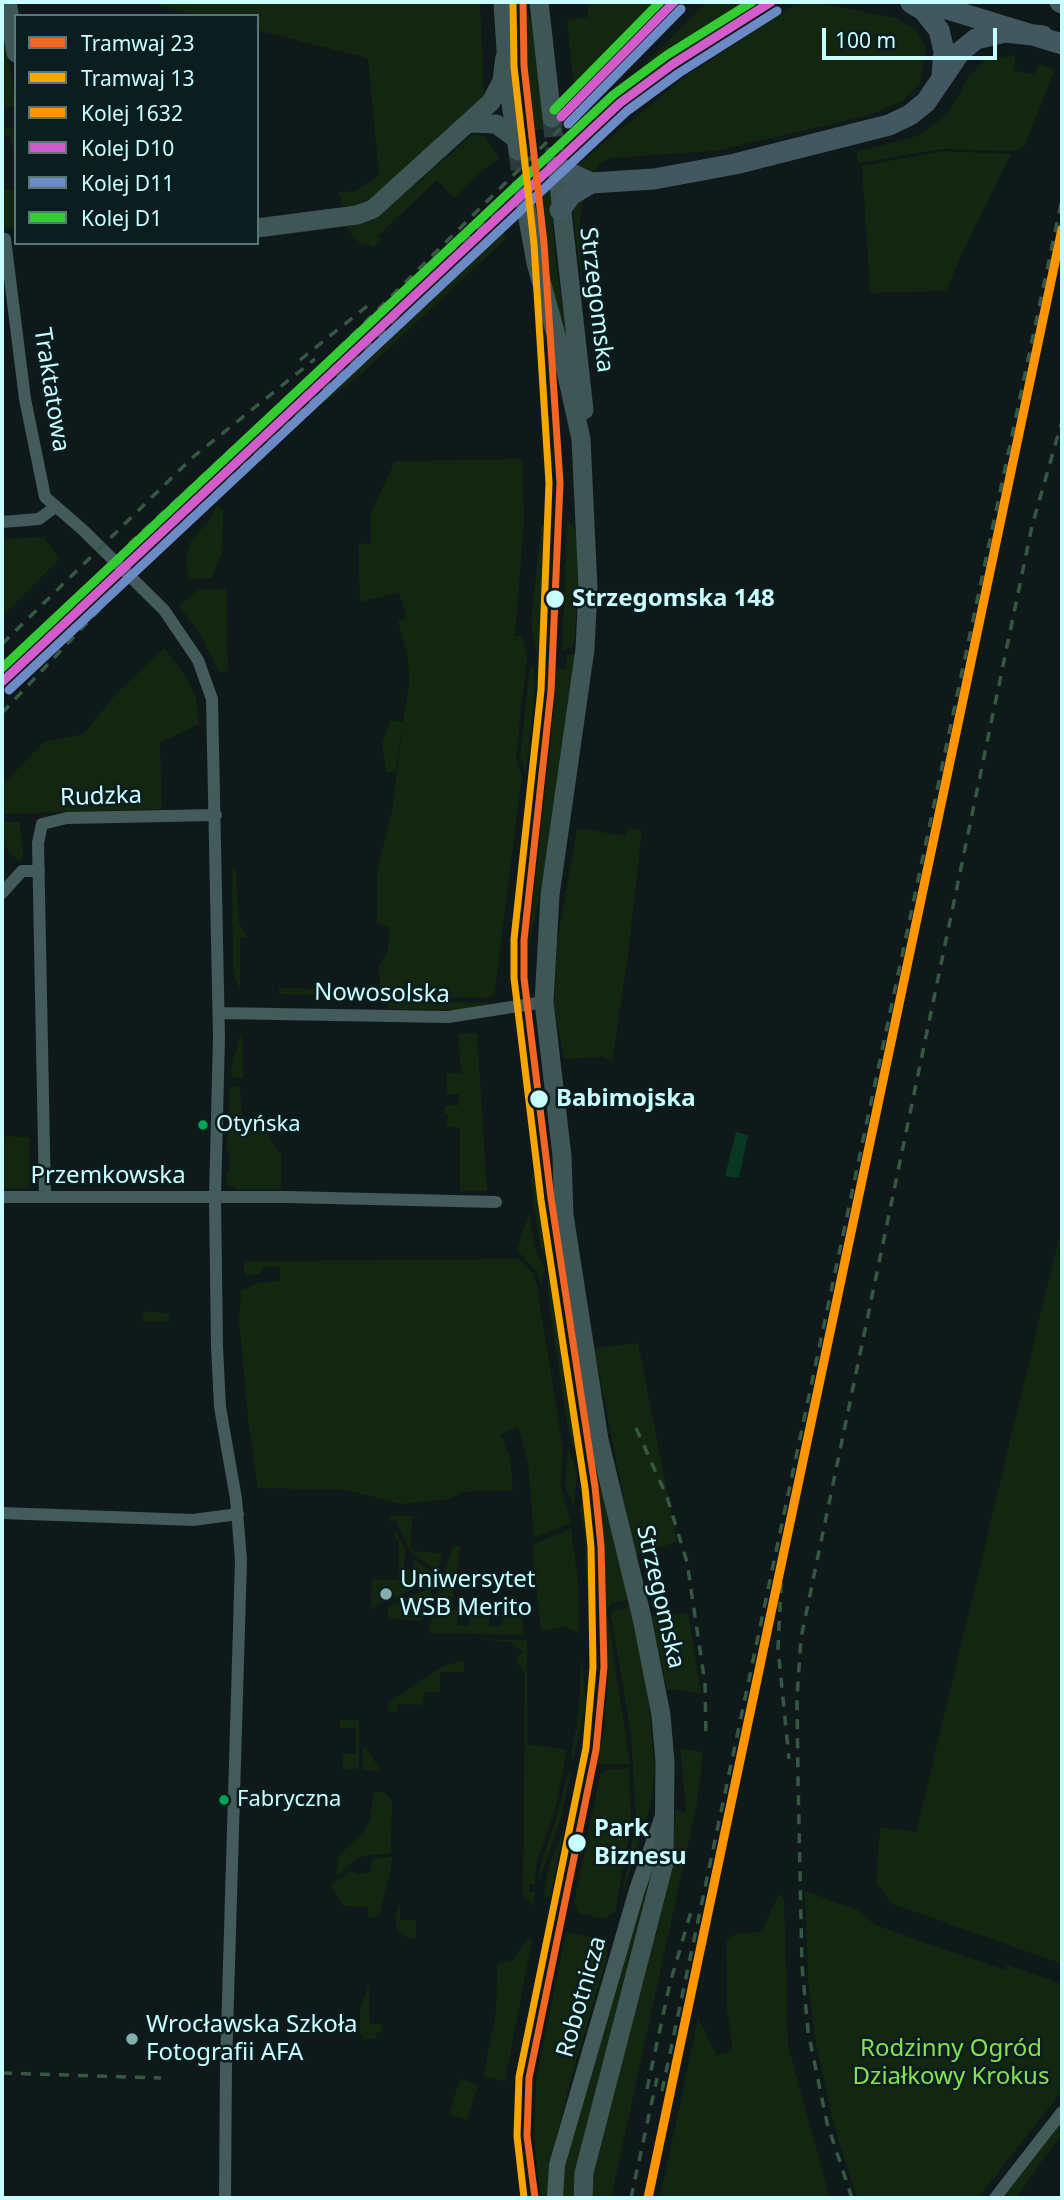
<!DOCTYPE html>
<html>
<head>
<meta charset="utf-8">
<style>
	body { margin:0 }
	#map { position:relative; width:1064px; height:2200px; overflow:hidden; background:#0f191a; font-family:"Noto Sans",sans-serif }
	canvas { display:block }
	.frame { position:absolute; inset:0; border:4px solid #c8feff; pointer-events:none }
	.legend { position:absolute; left:14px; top:14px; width:245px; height:231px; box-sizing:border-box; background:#0b1d1e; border:2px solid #577778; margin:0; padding:9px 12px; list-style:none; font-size:21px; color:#c8feff }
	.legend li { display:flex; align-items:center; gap:14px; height:35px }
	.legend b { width:35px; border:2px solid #577778 }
	.scale { position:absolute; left:822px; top:28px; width:175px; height:32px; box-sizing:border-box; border:4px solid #c8feff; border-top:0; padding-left:9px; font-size:21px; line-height:24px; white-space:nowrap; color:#c8feff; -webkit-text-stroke:5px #0b1d1e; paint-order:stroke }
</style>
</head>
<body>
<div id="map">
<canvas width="1064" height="2200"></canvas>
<div class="frame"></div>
<ul class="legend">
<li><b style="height:9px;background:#f26522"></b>Tramwaj 23</li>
<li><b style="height:9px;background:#f7a600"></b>Tramwaj 13</li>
<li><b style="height:9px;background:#ff9500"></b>Kolej 1632</li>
<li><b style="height:9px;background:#d15cca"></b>Kolej D10</li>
<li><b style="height:9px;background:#6c8bc6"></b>Kolej D11</li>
<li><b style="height:9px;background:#3c3"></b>Kolej D1</li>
</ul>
<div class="scale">100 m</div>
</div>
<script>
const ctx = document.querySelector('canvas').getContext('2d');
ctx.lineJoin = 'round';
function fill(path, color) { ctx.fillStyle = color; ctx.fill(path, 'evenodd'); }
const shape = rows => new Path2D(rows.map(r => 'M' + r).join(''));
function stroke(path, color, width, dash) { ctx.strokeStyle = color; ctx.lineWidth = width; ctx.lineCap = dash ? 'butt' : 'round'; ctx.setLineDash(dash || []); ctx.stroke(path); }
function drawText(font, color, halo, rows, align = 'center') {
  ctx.font = font + ' "Noto Sans",sans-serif'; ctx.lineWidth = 5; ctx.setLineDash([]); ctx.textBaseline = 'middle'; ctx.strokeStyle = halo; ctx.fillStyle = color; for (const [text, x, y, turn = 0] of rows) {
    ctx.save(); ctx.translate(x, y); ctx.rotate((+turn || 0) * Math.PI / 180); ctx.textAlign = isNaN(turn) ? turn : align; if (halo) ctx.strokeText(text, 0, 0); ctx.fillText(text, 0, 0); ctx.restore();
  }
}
const green = shape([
	[145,2,480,2,484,99,373,197,355,206,343,206,338,192,355,191,379,176,368,58,257,30,257,16,201,16],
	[587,2,654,2,574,89,567,20,588,17],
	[707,2,763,2,698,42,593,120,591,118],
	[798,2,813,2,895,18,916,29,926,48,920,82,903,101,867,116,715,151,612,158,600,163,595,172,577,165,683,78],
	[526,10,533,27,546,129,535,130,528,70],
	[5,37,16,106,2,109,2,39],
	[1016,55,1013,70,1035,75,1039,64,1055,70,1024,147,1012,151,942,149,858,163,857,152,917,136,948,114,968,78,985,59],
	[16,127,16,165,10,135,2,136,2,128],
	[473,134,484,136,500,158,482,170,454,198,437,180,378,236,381,241,373,248,367,243,362,246,346,227,374,220],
	[942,151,1011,154,961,255,947,291,870,293,862,166],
	[549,179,557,270,568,342,554,319,542,180],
	[16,189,16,227,2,228,2,190],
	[586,193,580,215,582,286,573,214,574,206],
	[499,227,507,238,360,375,313,411,321,399,385,345,418,308,448,282],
	[523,459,524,522,515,636,522,636,527,656,516,757,522,776,495,993,487,998,380,996,379,967,387,952,390,927,377,924,377,870,392,811,403,723,395,773,386,772,382,744,390,720,403,722,409,684,408,658,398,621,406,618,399,592,360,602,358,544,371,543,370,515,395,461],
	[216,506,223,509,222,553,212,578,188,579,186,556,191,541,211,518],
	[567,519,576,532,578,587,574,646,562,651],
	[541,526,544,526,538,658,531,624],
	[44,537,59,559,2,617,2,539],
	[199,589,226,589,228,671,219,672,199,632,179,606],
	[164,648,186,676,196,697,199,724,160,743,162,809,2,814,2,785,44,742,83,734,116,694],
	[576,653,547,859,527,955,555,699,554,669,566,669,567,655],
	[530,666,534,667,535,687,526,775,520,756],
	[2,822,20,822,23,856,20,862,2,845],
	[629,827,642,830,628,955,612,1062,603,1057,564,1059,554,1007,557,942,577,828,625,836],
	[236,868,239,923,248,937,240,938,240,993,233,971,232,869],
	[279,988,340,989,340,995,279,994],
	[388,1000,491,1003,493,1003,457,1010,388,1009],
	[242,1031,243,1078,233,1078,231,1068],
	[477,1033,487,1191,460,1191,460,1128,445,1127,449,1115,445,1114,445,1106,459,1105,459,1094,447,1094,447,1073,461,1073,458,1034],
	[240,1086,242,1131,266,1132,281,1154,281,1189,237,1189,226,1184,227,1170,230,1170,230,1153,227,1152,229,1087],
	[2,1136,29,1137,29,1188,2,1188],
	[556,1172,631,1599,611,1604,607,1611,630,1764,596,1764,604,1733,608,1673,601,1512,551,1173],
	[538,1174,584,1478,568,1430,547,1289,550,1267,540,1245,534,1207,531,1175],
	[529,1212,535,1250,545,1269,541,1286,537,1272,517,1250],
	[1062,1225,1062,1964,893,1904,876,1883,880,1827,916,1832],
	[519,1259,533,1273,537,1286,563,1450,561,1487,571,1523,534,1538,528,1463,518,1426,501,1435,510,1457,513,1490,462,1492,451,1499,400,1504,347,1490,258,1488,249,1428,239,1321,241,1291,256,1283,280,1281,280,1267,262,1267,260,1274,247,1276,243,1269,245,1261],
	[147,1311,169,1314,169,1322,142,1321,143,1314],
	[638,1343,677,1542,635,1555,594,1348],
	[568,1446,577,1472,574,1508,565,1486],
	[585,1490,591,1552,594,1672,592,1713,585,1762,579,1760,590,1704,592,1652,585,1559,586,1537,580,1510],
	[392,1515,420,1517,412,1518,411,1551,442,1553,437,1571,410,1551,396,1521,388,1520],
	[571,1528,578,1582,578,1633,565,1627,541,1631,532,1545],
	[396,1530,405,1549,404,1569,413,1569,414,1559,436,1575,433,1580,370,1609,372,1579,398,1580,399,1540,395,1539],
	[453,1545,460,1546,456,1581,444,1574],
	[454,1586,453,1609,458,1610,457,1625,469,1626,471,1610,490,1611,489,1626,501,1627,506,1596,517,1596,525,1635,428,1633,440,1587],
	[432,1587,422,1621,387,1619,388,1607],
	[633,1606,646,1673,655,1772,651,1803,622,1897,636,1819,631,1734,611,1615,614,1610],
	[688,1613,701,1693,667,1689,651,1616],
	[476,1639,527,1640,528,1744,567,1750,555,1811,536,1865,535,1884,529,1884,529,1892,535,1892,534,1907,523,1895,525,1675,516,1658,523,1651,510,1642],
	[582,1658,586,1701,574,1759,571,1754,577,1724],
	[464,1660,464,1672,440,1672,440,1692,424,1692,423,1705,398,1704,397,1712,387,1712,390,1702,443,1666],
	[340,1720,359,1720,359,1766,356,1769,343,1769,343,1754,356,1754,356,1728,340,1728],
	[363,1747,365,1747,382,1772,363,1769],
	[680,1748,703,1752,697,1803,611,2198,591,2198,591,2186,673,1852,675,1810,686,1812],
	[629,1768,631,1823,615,1912,604,1919,578,1913,574,1902,600,1776,605,1770],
	[571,1771,561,1819,539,1881,541,1862,556,1820,567,1775],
	[374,1792,383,1792,392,1800,391,1853,359,1857,337,1876,338,1856,363,1833,370,1820],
	[565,1825,550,1897,547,1897,544,1894,549,1867],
	[392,1856,391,1871,379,1915,369,1919,367,1907,344,1906,330,1886,351,1871,360,1874,369,1872,373,1859],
	[653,1869,575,2198,560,2198,563,2164,649,1872],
	[805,1891,858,1910,875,1925,1004,1970,1007,1965,1062,1984,1062,2091,978,2198,857,2198,833,2122,816,2043,808,1981],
	[778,1895,784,1897,788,2046,830,2198,660,2198,698,2019,717,2055,733,2051,727,2010,726,1939,739,1933,762,1932],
	[400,1902,400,1920,416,1920,416,1939,404,1936,397,1929,395,1918],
	[566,1932,600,1939,607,1945,608,1954,570,2082,550,2167,548,2198,541,2198,534,2139,536,2080],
	[529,1938,532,1940,505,2081,483,2076,496,2013,497,1964,511,1961],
	[369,1984,370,2024,382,2024,382,2032,377,2032,376,2039,364,2039,360,2034,360,2009],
	[460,2079,478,2085,467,2120,449,2114],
	[1062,2117,1062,2134,1015,2198,999,2198]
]);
const water = shape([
	[736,1132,748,1135,739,1178,725,1176]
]);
const secondaryTunnel = shape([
	[552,118,555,152],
	[518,151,524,197]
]);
const minor = shape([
	[5,239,25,399,45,497,83,530,164,610,198,660,212,699,219,1037,215,1197,217,1347,220,1407,236,1499,241,1560,226,2065,225,2198],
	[2,522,39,519,55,507],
	[2,893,22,871,39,871],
	[219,1013,448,1017,544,1002],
	[2,1197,288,1197,496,1202],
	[45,1197,38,843,42,824,67,818,216,815],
	[2,1513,193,1520,238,1514],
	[995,2198,1062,2112]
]);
const tertiary = shape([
	[555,2198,557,2165,637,1890,662,1819]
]);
const secondary = shape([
	[7,2,16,53],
	[503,2,508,83,518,151],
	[539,2,552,118],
	[471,123,496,124,515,138],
	[557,167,584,410],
	[524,197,536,263,566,371,581,439,588,588,585,649,550,895,544,1002,562,1156,564,1215,599,1440,642,1618,661,1715,665,1762,664,1863,584,2173,583,2198],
	[257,228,357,215,373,209,491,102,502,81,505,57]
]);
const primary = shape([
	[924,2,1062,44],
	[1060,2,1062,3],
	[911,3,923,10,939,30,944,51,942,76],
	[557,167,591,183,654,179,735,164,889,125,910,115,926,102,960,52,976,39,1005,32,1043,36],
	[560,210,571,195,591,183]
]);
const rail = shape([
	[433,266,506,206],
	[300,360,371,303],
	[129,544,326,361,688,2],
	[2,644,193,457,315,359],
	[2,713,166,539,365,351,448,262],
	[636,1428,667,1497,687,1562,705,1684,706,1737],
	[782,1564,778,1648,789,1759],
	[2,2073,161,2078],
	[647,2089,670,1983,691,1912],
	[662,2091,1062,199],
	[631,2198,657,2078],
	[852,2198,827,2123,808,2031,802,1966,798,1779,797,1697,801,1638,1032,526,1062,421]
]);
const rail1 = shape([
	[648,2198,1062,229]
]);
const rail2 = shape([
	[561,117,674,2],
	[2,682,620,103,673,64,771,2]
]);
const rail3 = shape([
	[568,124,681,9],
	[9,690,627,111,679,73,777,11]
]);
const rail4 = shape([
	[554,110,660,2],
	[2,668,613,95,667,55,752,2]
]);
const tram1 = shape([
	[523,2,524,66,544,243,560,483,551,691,524,940,524,978,551,1198,595,1487,601,1546,604,1667,596,1750,529,2078,527,2136,535,2198]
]);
const tram2 = shape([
	[513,2,514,67,534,244,549,483,541,690,514,939,514,978,541,1200,585,1488,591,1547,593,1667,586,1748,519,2077,517,2136,524,2198]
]);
const markers = [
	[555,599,10,"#c8feff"],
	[539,1099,10,"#c8feff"],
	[203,1125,6,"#00a651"],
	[386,1594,7,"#87aeaf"],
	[224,1800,6,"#00a651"],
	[577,1843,10,"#c8feff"],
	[132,2039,7,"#87aeaf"]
];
const busNames = [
	["Otyńska",216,1125],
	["Fabryczna",237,1800]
];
const streetNames = [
	["Strzegomska",596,300,83],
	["Traktatowa",51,390,81],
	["Rudzka",101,797,-2],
	["Nowosolska",382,994,1],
	["Przemkowska",108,1176],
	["Strzegomska",660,1597,77],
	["Robotnicza",582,1997,-74]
];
const stopNames = [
	["Strzegomska 148",572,599],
	["Babimojska",556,1099],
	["Park",594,1829],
	["Biznesu",594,1857]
];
const poiNames = [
	["Uniwersytet",400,1580],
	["WSB Merito",400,1608],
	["Wrocławska Szkoła",146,2025],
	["Fotografii AFA",146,2053]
];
const parkNames = [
	["Rodzinny Ogród",951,2049],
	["Działkowy Krokus",951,2077]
];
fill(green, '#122610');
fill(water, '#083822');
stroke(secondaryTunnel, '#2b3b3c', 19, [19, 10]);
stroke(minor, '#435b5a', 12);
stroke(tertiary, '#435b5a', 16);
stroke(secondary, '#3e5656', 19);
stroke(primary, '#425860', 21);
stroke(rail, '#365843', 3.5, [10, 9]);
stroke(rail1, '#ff9500', 9);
stroke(rail2, '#d15cca', 9);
stroke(rail3, '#6c8bc6', 9);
stroke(rail4, '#3c3', 9);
stroke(tram1, '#f26522', 7);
stroke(tram2, '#f7a600', 7);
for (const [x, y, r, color] of markers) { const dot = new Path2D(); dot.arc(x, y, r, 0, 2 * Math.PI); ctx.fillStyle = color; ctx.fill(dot); stroke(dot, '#0b1d1e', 2.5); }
drawText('22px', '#c8feff', '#0b1d1e', busNames, 'left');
drawText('24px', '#c8feff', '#0b1d1e', streetNames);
drawText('bold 24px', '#c8feff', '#0b1d1e', stopNames, 'left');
drawText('24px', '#c8feff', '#0b1d1e', poiNames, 'left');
drawText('24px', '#84e251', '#0b1d1e', parkNames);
</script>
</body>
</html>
